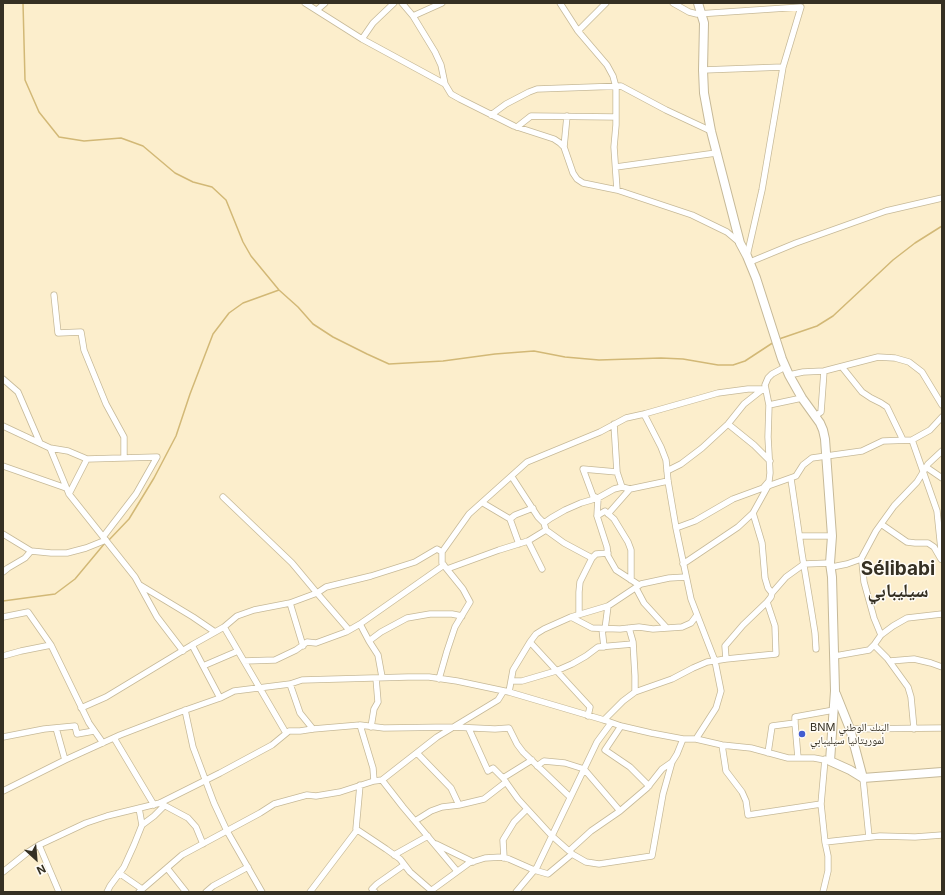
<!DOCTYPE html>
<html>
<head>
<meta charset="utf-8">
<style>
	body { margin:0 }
	#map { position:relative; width:945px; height:895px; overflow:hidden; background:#fceecc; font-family:Inter,sans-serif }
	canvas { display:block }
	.frame { position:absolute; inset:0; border:4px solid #353023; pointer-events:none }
	.north { position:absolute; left:16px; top:839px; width:40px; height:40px; -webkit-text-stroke:3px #fffcf5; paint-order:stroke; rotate:154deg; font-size:11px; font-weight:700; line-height:16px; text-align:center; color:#353023 }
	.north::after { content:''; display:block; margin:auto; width:14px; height:18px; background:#353023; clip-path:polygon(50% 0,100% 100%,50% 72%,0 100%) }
</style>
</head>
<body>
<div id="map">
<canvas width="945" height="895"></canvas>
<div class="frame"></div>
<div class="north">N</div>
</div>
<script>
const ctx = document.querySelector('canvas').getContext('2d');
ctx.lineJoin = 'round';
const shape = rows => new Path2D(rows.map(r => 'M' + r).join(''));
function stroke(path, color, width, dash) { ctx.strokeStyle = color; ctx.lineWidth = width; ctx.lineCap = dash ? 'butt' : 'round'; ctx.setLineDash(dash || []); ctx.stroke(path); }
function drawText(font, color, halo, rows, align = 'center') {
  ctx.font = font + ' Inter,"Noto Naskh Arabic",sans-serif'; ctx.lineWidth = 3; ctx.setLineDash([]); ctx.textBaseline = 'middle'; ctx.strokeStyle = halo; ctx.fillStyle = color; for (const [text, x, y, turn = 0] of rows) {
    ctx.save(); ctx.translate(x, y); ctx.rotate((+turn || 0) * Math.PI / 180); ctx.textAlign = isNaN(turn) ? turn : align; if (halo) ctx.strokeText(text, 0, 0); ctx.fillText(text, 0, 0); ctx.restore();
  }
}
const stream = shape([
	[23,3,25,80,39,112,59,137,84,141,121,138,143,146,175,173,193,182,212,187,226,200,243,242,251,256,279,290,298,307,313,324,333,337,367,354,389,364,443,361,495,354,534,351,565,357,599,360,661,358,683,359,718,365,733,365,745,361,774,342],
	[779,339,817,326,833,316,893,260,915,243,942,226],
	[108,541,129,519,154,478,176,436,190,394,213,334,229,313,243,303,279,290],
	[3,601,55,594,75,579,105,543]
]);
const street = shape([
	[305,3,362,39,445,84,451,94,460,99,514,126,554,139,560,143,564,147,573,173,577,179,583,183,617,190,692,215,727,232,740,243],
	[402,3,413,16,435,52,441,65,445,84],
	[560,3,578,31,607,65,613,76,616,87,616,125,614,147,617,190],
	[673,3,689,12,697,14,801,7,783,67,762,190,747,256],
	[317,10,325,3],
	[413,16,442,3],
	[578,31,606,3],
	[362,39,373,23,394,3],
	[703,70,783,67],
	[491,115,506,104,529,92,537,89,621,86,666,110,711,131],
	[517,127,531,116,616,117],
	[564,147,567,116],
	[616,167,716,153],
	[750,262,796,243,886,211,942,198],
	[54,295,58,333,81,332,84,350,106,404,124,437,124,458],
	[842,367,862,392,871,398,881,403,887,407,903,440],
	[789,375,803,372,824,371,878,357,895,358,909,362,922,372,942,405],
	[3,379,18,392,40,443],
	[769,405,802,398],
	[644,414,661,447,666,460,668,481,676,528,691,599,715,661,721,691,716,708,696,739],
	[815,416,821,412,824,371],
	[614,424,617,472,622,487,630,489,668,481],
	[728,424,754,445,770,461],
	[3,426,50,448,69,494,135,577,157,617,183,651],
	[912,440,937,511,942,559],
	[50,448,68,451,87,459],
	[3,466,66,488],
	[926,467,942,478],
	[667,471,681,464,702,448,728,424,744,404,763,389],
	[617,472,583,469,593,496,598,498,597,516,607,547,608,556,616,570,639,585],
	[512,477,538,517,544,523],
	[791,479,802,554,811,608,815,633,816,649],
	[69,494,87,459,157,457,136,494,103,537],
	[223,497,292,563,317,593,326,587,371,576,415,562,437,549,442,552],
	[483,503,510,519,519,544],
	[753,513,762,543,765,578,768,588,772,593],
	[608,514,630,489],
	[597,516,605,511,614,519,628,542,631,550,631,580],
	[510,519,515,515,533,508],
	[881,524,907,542,915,543,928,543,934,547,941,559],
	[676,528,695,521,733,499,763,488,769,481,770,473,768,437,769,405,765,385,768,378,772,374,785,367],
	[546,530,564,543,592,558,580,582,579,592,579,614],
	[3,534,31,551,51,553,67,553,86,548,106,540],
	[800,536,832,536],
	[528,541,542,569],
	[592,558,596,554,608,553],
	[861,559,862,562,864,582,874,618,881,635],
	[683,564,738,527,753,513,768,486,796,476,803,465,812,458,862,451,883,441,912,440,930,430,942,417],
	[832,567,847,564,861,559,876,531,894,506,917,482,928,464,942,451],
	[447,569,499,550,528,541,546,530,544,523,551,518,565,510,581,503,598,498,614,489,622,487],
	[3,572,8,568,25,558,31,551],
	[140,585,193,617,215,632],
	[636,588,644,603,666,627],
	[290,603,303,646],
	[3,617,28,612,51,645,89,723,103,743],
	[571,617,608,606,641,584,669,578,686,577],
	[629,628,633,642,635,676,635,692],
	[602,629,604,647],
	[605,629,608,606],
	[369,641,381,632,407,618,430,614,452,614,462,616],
	[530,642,590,707,588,716],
	[874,645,887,658,908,687,911,697,914,729],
	[3,656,21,651,51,645],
	[835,656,869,650,874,645,881,635,893,626,907,618,942,614],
	[726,659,725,646,743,625,767,602,771,597,772,593,786,577,804,564,830,563],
	[244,661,275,660,296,650,307,642,316,643,346,632,360,624],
	[890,661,914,659,931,663,942,667],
	[203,666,238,651],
	[382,677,378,655,369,641,360,624,444,565],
	[439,679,447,651,455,627,470,602,463,589,442,563,442,552,469,514,527,462,600,432,626,418,644,414,718,393,748,389,765,389],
	[511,681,522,681,556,671,572,664,586,656,598,647,633,644],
	[290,684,300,713,313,729],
	[509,692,513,670,530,642,536,634,544,629,571,617,592,628,620,629,639,627,653,629,682,627,691,623,697,615],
	[220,698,192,645,224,627],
	[81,708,106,697,192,645],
	[185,710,193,747,214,803,227,831,262,892],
	[604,720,623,701,635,692,672,679,693,668,707,662,726,659,776,654,775,626,767,602],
	[795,723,795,717,834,710],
	[360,725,373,768,374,781],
	[621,726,605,750,630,767,649,786],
	[371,727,374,709,378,702,376,678],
	[56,728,65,760],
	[469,729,488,771,493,768,503,778],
	[850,729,942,728],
	[286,733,224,627,237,616,254,610,290,603,317,593,349,630],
	[3,737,44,729,75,726,77,734,94,731],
	[114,738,154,805],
	[722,745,726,771,742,792,746,801,748,815,821,804],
	[768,753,772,726,795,723,798,758],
	[532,760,503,778,518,799,551,835,569,851,591,831,620,811,647,788,662,769,672,762],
	[537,766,544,761,565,763,584,769,620,811],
	[863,778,869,837],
	[382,780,403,807,457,871],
	[360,785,356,829,386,849,400,859,410,872,433,892],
	[3,791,65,760,120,735,180,712,220,698,234,691,290,684,302,680,408,677,429,677,457,681,509,692,604,720,621,726,651,733,683,739,696,739,722,745,751,748,788,758,814,758,830,761],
	[160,803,188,818,196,827,203,844],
	[459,805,484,799,506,782],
	[415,821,431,811,442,807,459,805,451,788,417,753],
	[142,825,154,816,164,806],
	[825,842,880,836,915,837,942,835],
	[436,844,473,862],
	[39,845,59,892],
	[572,854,586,862,599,864,652,856,663,794,672,762,677,754,683,739],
	[394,855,428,836],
	[504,858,503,840,514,822,527,809],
	[167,868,186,892],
	[3,872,28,852,39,845,86,823,107,816,160,803,220,773,272,745,289,731,300,731,313,729,360,725,384,728,453,727,495,729,509,728,517,744,523,752,570,797],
	[119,873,142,889],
	[432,890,469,863,485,858,502,857,509,859,534,870,548,874,572,854,570,851],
	[107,892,110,886,124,867,134,845,142,825,139,808],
	[139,892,182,855,260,813,274,804,307,795,316,796,340,792,374,781,382,780,437,737,498,700,503,692],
	[206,892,213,886,248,867],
	[310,892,357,830],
	[375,892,372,889,377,884,404,865],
	[516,892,537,867,597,742,611,723],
	[823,892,828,871,828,856,825,842,821,804,825,759]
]);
const secondary = shape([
	[698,3,704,23,703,70,704,93,711,131,740,243,747,256,756,278,782,359,789,375,802,398,820,423,823,430,825,439,832,536,830,563,832,577,835,691,830,761,850,770,863,778,942,772],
	[836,694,850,729,863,778]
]);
const markers = [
	[802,734,4,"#425dd0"]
];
const poiNames = [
	["BNM البنك الوطني",810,728],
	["لموريتانيا سيليبابي",810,741]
];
const townNames = [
	["Sélibabi",898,569],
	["سيليبابي",898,591]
];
stroke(stream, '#d2b876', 1.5);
stroke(street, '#c6b998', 7);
stroke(secondary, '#c6b998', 10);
stroke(street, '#fff', 5.5);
stroke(secondary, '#fff', 8);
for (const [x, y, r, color] of markers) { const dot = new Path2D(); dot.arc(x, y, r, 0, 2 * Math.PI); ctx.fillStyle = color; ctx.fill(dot); stroke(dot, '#fffcf5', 1.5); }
drawText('11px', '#353023', '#fffcf5', poiNames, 'left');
drawText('bold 19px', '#353023', '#fffcf5', townNames);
</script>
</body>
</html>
